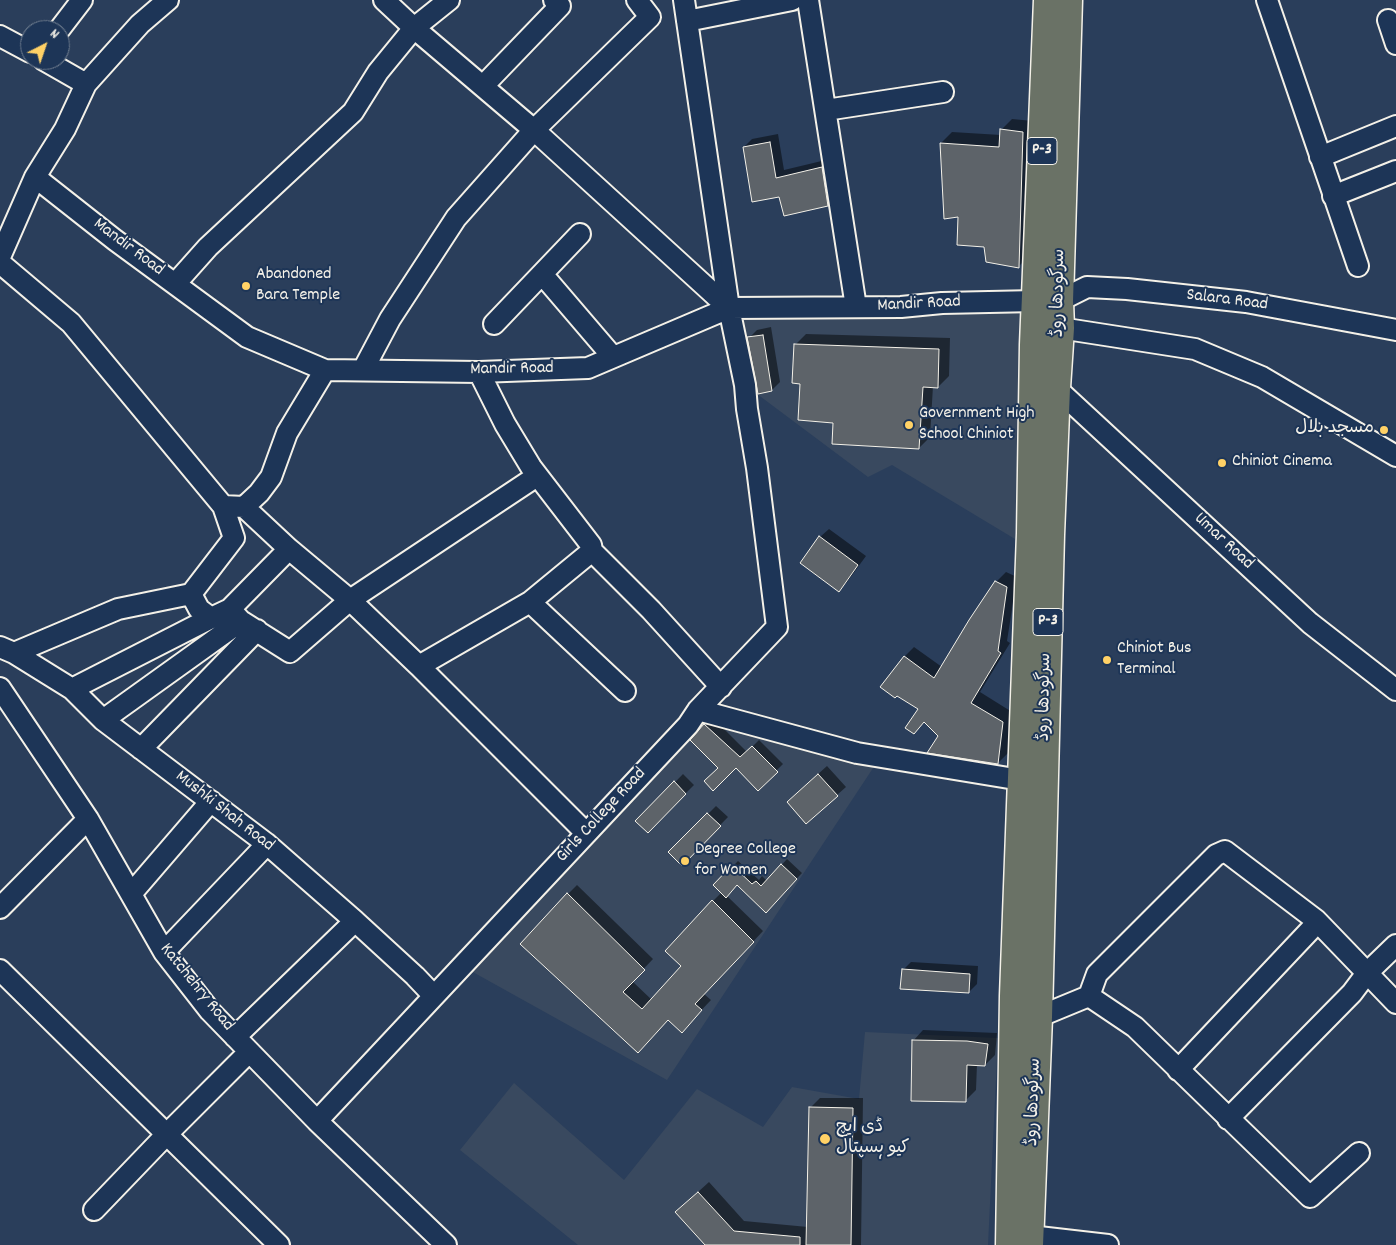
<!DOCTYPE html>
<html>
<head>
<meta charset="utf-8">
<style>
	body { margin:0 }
	#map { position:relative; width:1396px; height:1245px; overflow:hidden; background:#2a3e5b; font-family:Dekko,sans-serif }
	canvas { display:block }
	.north { position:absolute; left:20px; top:20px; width:50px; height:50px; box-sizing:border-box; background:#1d3557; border:1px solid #738091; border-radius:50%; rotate:41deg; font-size:14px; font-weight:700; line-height:20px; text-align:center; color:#f4f1e8 }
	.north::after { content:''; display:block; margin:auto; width:18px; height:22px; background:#ffd166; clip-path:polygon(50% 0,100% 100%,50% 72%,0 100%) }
</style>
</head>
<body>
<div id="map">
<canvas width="1396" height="1245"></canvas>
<div class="north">N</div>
</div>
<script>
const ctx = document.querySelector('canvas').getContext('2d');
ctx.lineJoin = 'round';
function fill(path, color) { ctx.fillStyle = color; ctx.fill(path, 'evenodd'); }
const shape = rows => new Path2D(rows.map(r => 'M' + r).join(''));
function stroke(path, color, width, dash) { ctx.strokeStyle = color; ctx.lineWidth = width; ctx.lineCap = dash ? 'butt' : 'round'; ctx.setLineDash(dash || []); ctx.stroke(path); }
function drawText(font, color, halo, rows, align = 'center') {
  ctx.font = font + ' Dekko,"Playpen Sans Arabic",sans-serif'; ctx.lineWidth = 4; ctx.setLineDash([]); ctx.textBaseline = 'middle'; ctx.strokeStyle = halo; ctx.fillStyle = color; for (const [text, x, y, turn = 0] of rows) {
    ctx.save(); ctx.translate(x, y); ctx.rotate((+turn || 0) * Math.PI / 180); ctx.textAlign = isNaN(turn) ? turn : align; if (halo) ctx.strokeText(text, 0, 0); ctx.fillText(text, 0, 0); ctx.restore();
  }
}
const built = shape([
	[1024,296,1015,539,892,465,868,477,745,385,729,308],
	[698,710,881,756,667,1080,462,966],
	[865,1032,998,1038,988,1245,578,1245,460,1150,514,1083,624,1180,697,1089,763,1127,792,1087,859,1099]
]);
const shadow = shape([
	[1012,119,1033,121,1030,255,1019,266,985,246,960,216,945,218,941,143,952,132,1001,135,1001,130],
	[778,134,784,170,830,159,836,196,827,204,780,196,744,147,752,139],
	[771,327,780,382,772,390,749,338,757,330],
	[806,334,950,338,949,376,938,387,933,386,930,437,919,448,835,422,801,382,795,345],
	[829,529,866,556,847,582,839,590,820,537],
	[1006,572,1017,577,1007,641,1010,643,980,692,1012,712,1008,753,998,763,940,736,920,709,905,656,914,647,942,667,996,582],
	[713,718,747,752,759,740,783,764,758,789,736,767,720,768,692,740],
	[827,766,846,787,837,795,797,793],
	[683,774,694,785,648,831,637,821],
	[716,806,728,817,682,864,670,852],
	[787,859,802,873,771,906,738,884,726,895,763,931,704,994,711,1000,691,1021,668,1019,647,1041,568,894,577,885,653,959,632,981,652,1000,683,966,713,901,722,892,715,885,733,866,738,861,759,880,762,876,767,881],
	[911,962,978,966,977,984,969,992,903,970],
	[923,1030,997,1033,995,1055,985,1065,977,1064,976,1090,966,1100,913,1041],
	[820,1098,863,1098,861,1245,706,1245,687,1202,709,1182,744,1221,808,1227,810,1108]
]);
const building = shape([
	[1000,129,1023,132,1019,268,986,262,984,247,957,245,958,217,944,219,940,143,999,147,1000,129],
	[770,142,776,178,822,167,828,206,784,216,779,197,752,202,743,147,770,142],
	[763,335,772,391,758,394,747,337,763,335],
	[794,344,939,349,938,388,923,387,919,449,832,444,833,423,798,420,800,384,792,383,794,344],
	[819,536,858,565,839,592,800,563,819,536],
	[995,581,1007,587,998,651,1001,653,971,703,1003,722,998,764,927,753,938,736,924,722,914,734,905,728,918,709,897,696,895,698,880,687,904,656,934,678,969,620,995,581],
	[704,724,740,757,752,746,778,772,758,791,736,768,713,791,704,781,718,768,690,740,704,724],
	[818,774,838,796,806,824,787,802,818,774],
	[674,781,686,794,648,833,635,821,674,781],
	[707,813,721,826,682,866,668,852,707,813],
	[781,864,797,879,766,913,737,885,726,898,713,885,732,865,752,884,756,881,761,886,781,864],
	[567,893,645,970,623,992,642,1009,681,966,665,951,712,900,754,942,695,1004,702,1010,682,1033,668,1020,638,1053,520,944,567,893],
	[902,969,970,974,969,993,900,989,902,969],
	[912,1040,967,1041,988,1044,985,1066,967,1065,966,1102,911,1101,912,1040],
	[809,1107,853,1108,851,1245,806,1245,809,1107],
	[698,1192,734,1231,800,1237,800,1245,705,1245,675,1212,698,1192]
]);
const minor = shape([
	[384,0,414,28,534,130,729,308],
	[808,0,856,307],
	[1267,0,1358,266],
	[1388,20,1396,44],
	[687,21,792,0],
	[59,30,82,0],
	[0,36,30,52],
	[44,60,86,84],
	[483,86,560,6,554,0],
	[826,110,943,92],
	[1320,157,1396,126],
	[35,177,115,240,247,337,325,370,479,372,588,368,729,308,901,307,942,303,1036,301],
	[1333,196,1396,171],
	[0,257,35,177,65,129,86,84,140,24,168,0],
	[0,263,71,323,223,506,234,538,191,594,118,609,14,653],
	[542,274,613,357],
	[175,284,208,247,353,112,378,72,414,28,449,0],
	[1059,301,1087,287,1127,289,1246,302,1396,330],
	[494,324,580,234],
	[1060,328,1195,349,1262,377,1396,456],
	[363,370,390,319,456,218,534,130,650,17,637,0],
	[479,372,505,424,531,467,591,545,592,551,651,610,721,687],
	[1056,388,1310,623,1396,690],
	[223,506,244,507,289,549,350,600,419,666,586,833],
	[244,507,259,493,271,477,287,433,325,370],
	[191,594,199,609,211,618,230,609,241,621,290,652,350,600,537,476],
	[530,602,625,691],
	[230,609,289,549],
	[0,647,14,653,72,689,103,720,267,844,355,921,415,976,434,996],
	[419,666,530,602,592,551],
	[0,688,88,819,164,952,210,1011,317,1121,446,1245],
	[72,689,211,618],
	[698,710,857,753,1021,780],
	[103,720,241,621],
	[141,749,257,630],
	[131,894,211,801],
	[0,908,88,819],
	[164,952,267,844],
	[0,970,279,1245],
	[1089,996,1097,974,1216,855,1225,851,1316,920,1396,1003],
	[1038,1017,1089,996,1135,1027,1310,1197,1359,1153],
	[235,1037,355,921],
	[1178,1070,1314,926],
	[1228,1119,1352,993,1367,973,1396,945],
	[317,1121,688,725,698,710,777,627,757,468,747,409,745,385,729,308,684,0],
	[94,1210,167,1134,249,1052],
	[1030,1236,1108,1245]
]);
const highway = shape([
	[1010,1245,1014,996,1031,533,1034,345,1048,0],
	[1029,1245,1038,1017,1050,535,1056,388,1060,328,1059,301,1068,0]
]);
const markers = [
	[246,286,5,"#ffd166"],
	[909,425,5,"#ffd166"],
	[1384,430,5,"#ffd166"],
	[1222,463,5,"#ffd166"],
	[1107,660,5,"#ffd166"],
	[685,861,5,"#ffd166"],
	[825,1139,6,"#ffd166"]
];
const shields = [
	[1042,151,30],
	[1048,622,30]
];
const shieldNames = [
	["P-3",1042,151],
	["P-3",1048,622]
];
const streetNames = [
	["Mandir Road",128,248,37],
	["سرگودھا روڈ",1060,293,-89],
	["Salara Road",1227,301,7],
	["Mandir Road",919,305,-3],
	["Mandir Road",512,370,-1],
	["Umar Road",1223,542,43],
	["سرگودھا روڈ",1046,697,-89],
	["Mushki Shah Road",224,812,38],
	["Girls College Road",602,816,-47],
	["Katchehry Road",196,988,51],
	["سرگودھا روڈ",1035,1102,-88]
];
const poiNames = [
	["Abandoned",256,276],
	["Bara Temple",256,297],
	["Government High",919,415],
	["School Chiniot",919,436],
	["مسجد بلال",1374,430,"right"],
	["Chiniot Cinema",1232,463],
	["Chiniot Bus",1117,650],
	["Terminal",1117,671],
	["Degree College",695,851],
	["for Women",695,872],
	["ڈی ایچ",836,1129],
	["کیو ہسپتال",836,1150]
];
fill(built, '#39495f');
fill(shadow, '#0007');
fill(building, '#5d6369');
stroke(building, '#f4f1e8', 1);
stroke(minor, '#f4f1e8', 24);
stroke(highway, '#f4f1e8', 31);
stroke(minor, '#1d3557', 20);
stroke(highway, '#6a7266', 28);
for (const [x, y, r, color] of markers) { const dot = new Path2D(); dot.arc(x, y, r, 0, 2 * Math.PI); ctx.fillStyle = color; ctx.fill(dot); stroke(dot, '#1d3557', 2); }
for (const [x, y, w] of shields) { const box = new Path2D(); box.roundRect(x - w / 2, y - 13.5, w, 27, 4); ctx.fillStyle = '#1d3557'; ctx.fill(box); stroke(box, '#f4f1e8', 1); }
drawText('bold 16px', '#f4f1e8', null, shieldNames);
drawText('18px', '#f4f1e8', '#1d3557', streetNames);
drawText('18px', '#f4f1e8', '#1d3557', poiNames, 'left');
</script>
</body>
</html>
